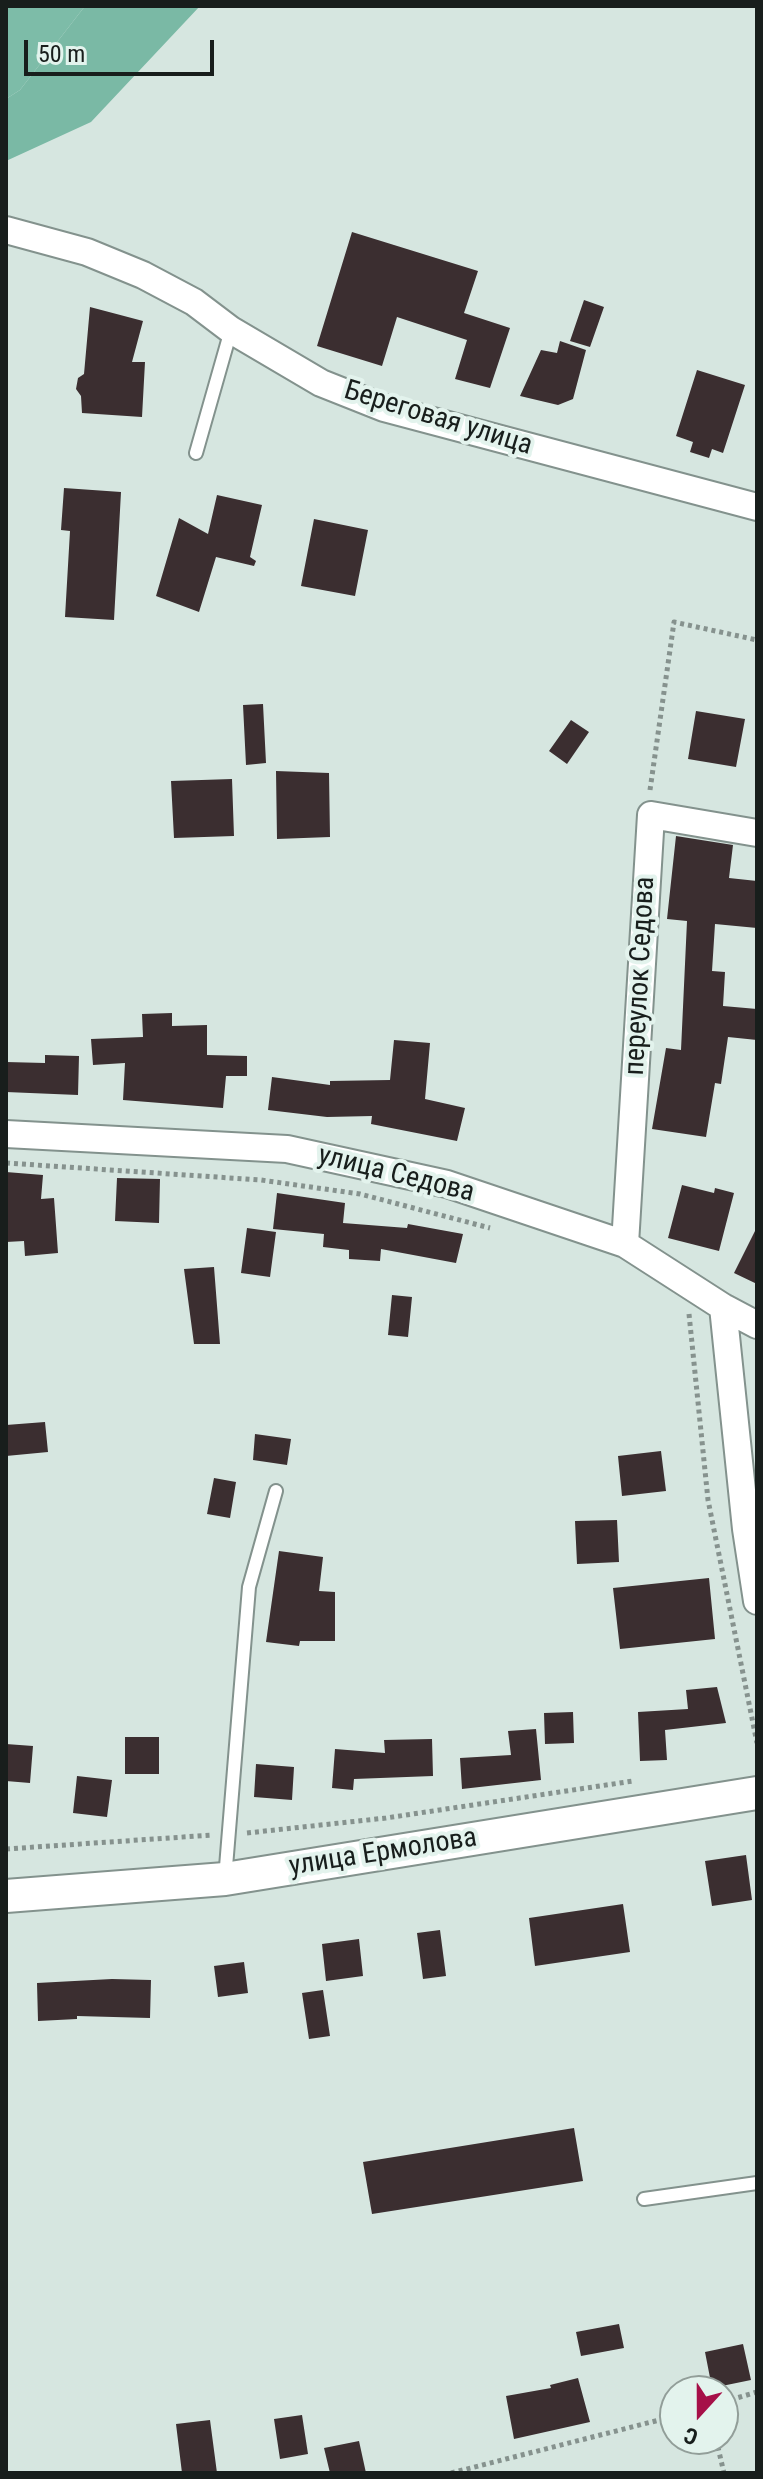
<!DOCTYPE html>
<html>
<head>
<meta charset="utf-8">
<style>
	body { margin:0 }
	#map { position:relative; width:763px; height:2479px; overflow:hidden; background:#d6e6e0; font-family:"Roboto Condensed",sans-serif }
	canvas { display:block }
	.frame { position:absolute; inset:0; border:8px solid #181e1c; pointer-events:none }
	.north { position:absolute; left:659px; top:2375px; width:80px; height:80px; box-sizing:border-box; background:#e3f3ed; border:2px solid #929e99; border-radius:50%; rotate:201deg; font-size:22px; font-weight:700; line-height:32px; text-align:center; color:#181e1c }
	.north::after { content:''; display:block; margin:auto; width:28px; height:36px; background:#a61048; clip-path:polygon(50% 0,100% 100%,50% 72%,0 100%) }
	.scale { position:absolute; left:24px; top:40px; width:190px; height:36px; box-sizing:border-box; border:4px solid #181e1c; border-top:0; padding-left:10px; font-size:24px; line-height:28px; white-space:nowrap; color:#181e1c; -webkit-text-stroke:6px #e3f3ed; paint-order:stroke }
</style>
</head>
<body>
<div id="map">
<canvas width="763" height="2479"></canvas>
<div class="frame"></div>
<div class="north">С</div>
<div class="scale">50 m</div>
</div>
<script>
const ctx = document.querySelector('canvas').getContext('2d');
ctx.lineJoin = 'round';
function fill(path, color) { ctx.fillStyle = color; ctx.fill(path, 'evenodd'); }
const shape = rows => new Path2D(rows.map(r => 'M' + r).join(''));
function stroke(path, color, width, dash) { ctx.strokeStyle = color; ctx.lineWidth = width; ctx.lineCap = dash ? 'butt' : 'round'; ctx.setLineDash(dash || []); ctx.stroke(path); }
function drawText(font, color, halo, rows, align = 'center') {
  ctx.font = font + ' "Roboto Condensed",sans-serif'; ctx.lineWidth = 8; ctx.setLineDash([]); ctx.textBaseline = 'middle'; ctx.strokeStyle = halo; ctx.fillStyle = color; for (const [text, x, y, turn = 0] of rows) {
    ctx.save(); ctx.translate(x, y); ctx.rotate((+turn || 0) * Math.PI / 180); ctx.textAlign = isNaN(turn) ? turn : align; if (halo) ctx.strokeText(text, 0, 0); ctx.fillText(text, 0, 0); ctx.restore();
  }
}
const forest = shape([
	[6,6,85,6,20,90,6,99]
]);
const water = shape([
	[85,6,200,6,91,122,6,161,6,99,20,90]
]);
const building = shape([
	[352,232,478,271,464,313,510,328,490,388,455,379,467,340,397,317,382,366,317,346],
	[584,300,604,307,590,347,570,341],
	[90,307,143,321,132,362,145,362,142,417,82,413,81,396,76,389,78,378,84,374],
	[560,341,586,350,573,399,558,405,520,396,541,350,557,353],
	[697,370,745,385,723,453,712,449,709,458,690,452,693,442,676,436],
	[64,488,121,492,114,620,65,617,70,531,61,530],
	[217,495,262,505,250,557,256,561,254,566,216,557,199,612,156,596,179,518,208,534],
	[314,519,368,530,355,596,301,586],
	[263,704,266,763,246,765,243,705],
	[696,711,745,719,736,767,688,759],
	[571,720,589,732,567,764,549,751],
	[276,771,329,773,330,837,277,839],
	[232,779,234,836,174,838,171,781],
	[676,836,733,845,729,878,757,881,757,928,715,924,712,971,725,972,723,1006,757,1009,757,1040,728,1037,721,1084,715,1083,706,1137,652,1129,666,1048,681,1050,687,921,667,919],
	[172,1013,172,1026,207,1025,207,1055,247,1056,247,1076,226,1076,223,1108,123,1100,125,1063,93,1065,91,1039,143,1037,142,1014],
	[394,1040,430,1043,425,1099,465,1108,457,1141,371,1124,372,1116,327,1117,268,1110,272,1077,330,1085,330,1081,390,1080],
	[45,1055,79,1056,78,1095,6,1092,6,1062,45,1063],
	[6,1172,43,1175,41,1199,54,1198,58,1253,25,1256,24,1241,6,1242],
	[117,1178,160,1179,159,1223,115,1221],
	[682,1185,714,1193,715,1188,734,1193,719,1251,668,1238],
	[277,1193,345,1203,343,1223,407,1228,408,1224,463,1234,456,1263,381,1249,380,1261,349,1259,349,1250,323,1247,324,1234,273,1229],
	[757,1227,757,1284,734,1273],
	[247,1228,276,1232,270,1277,241,1273],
	[214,1267,220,1344,194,1344,184,1269],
	[392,1295,412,1297,408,1337,388,1335],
	[45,1422,48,1452,6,1456,6,1425],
	[255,1434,291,1439,287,1465,253,1460],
	[661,1451,666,1491,622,1496,618,1456],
	[214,1478,236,1482,230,1518,207,1514],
	[617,1520,619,1562,577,1564,575,1521],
	[279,1551,323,1557,319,1591,335,1592,335,1641,300,1641,299,1646,266,1642],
	[709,1578,715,1639,620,1649,613,1588],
	[717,1687,726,1723,665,1730,667,1760,640,1761,638,1712,688,1709,686,1690],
	[573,1712,574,1743,545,1744,544,1713],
	[536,1729,541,1780,462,1789,460,1758,511,1755,508,1731],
	[125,1737,159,1737,159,1774,125,1774],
	[432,1739,433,1776,354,1779,353,1790,332,1788,335,1749,385,1753,384,1740],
	[6,1744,33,1746,30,1783,6,1781],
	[256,1764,294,1767,292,1800,254,1797],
	[77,1776,112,1780,107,1817,73,1813],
	[746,1855,752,1900,712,1906,705,1861],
	[623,1904,630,1952,535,1966,529,1918],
	[440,1930,446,1976,423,1979,417,1933],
	[359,1939,363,1976,326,1981,322,1944],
	[244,1962,248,1993,218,1997,214,1966],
	[112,1979,151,1980,150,2018,77,2016,77,2019,38,2021,37,1983],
	[323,1990,330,2036,309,2039,302,1993],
	[574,2128,583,2181,372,2214,363,2162],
	[619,2324,624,2348,581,2356,576,2332],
	[743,2344,751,2380,712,2388,705,2352],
	[578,2378,590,2422,514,2439,506,2396,551,2388,550,2385],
	[302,2415,308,2454,280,2459,274,2419],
	[210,2420,217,2473,182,2473,176,2424],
	[359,2441,366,2473,330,2473,324,2448]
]);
const path = shape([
	[650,790,674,622,757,640],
	[6,1163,261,1180,360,1194,490,1228],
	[689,1314,708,1500,757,1743],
	[247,1833,386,1818,633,1781],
	[6,1849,213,1835],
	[723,2402,757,2392],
	[716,2439,724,2473],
	[451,2473,675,2416]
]);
const service = shape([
	[196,453,231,330],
	[225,1879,249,1587,276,1491],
	[644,2199,757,2183]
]);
const minor = shape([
	[6,230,87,252,143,275,194,302,231,330,321,383,384,408,757,507],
	[6,1134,287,1149,447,1184,625,1244,723,1307,757,1325],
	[625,1244,651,815,757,833],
	[723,1307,746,1529,757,1601]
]);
const tertiary = shape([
	[6,1896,225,1879,757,1793]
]);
const streetNames = [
	["Береговая улица",438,419,17],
	["переулок Седова",641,976,-87],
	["улица Седова",396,1175,14],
	["улица Ермолова",383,1853,-9]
];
fill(forest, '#7dbca8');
fill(water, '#7ab9a5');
fill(building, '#3b2e30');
stroke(service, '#83928d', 16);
stroke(minor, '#83928d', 30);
stroke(tertiary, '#83928d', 36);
stroke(path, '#86928e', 5, [4, 4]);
stroke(service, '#fff', 12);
stroke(minor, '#fff', 26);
stroke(tertiary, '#fff', 32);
drawText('28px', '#181e1c', '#e3f3ed', streetNames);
</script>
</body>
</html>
